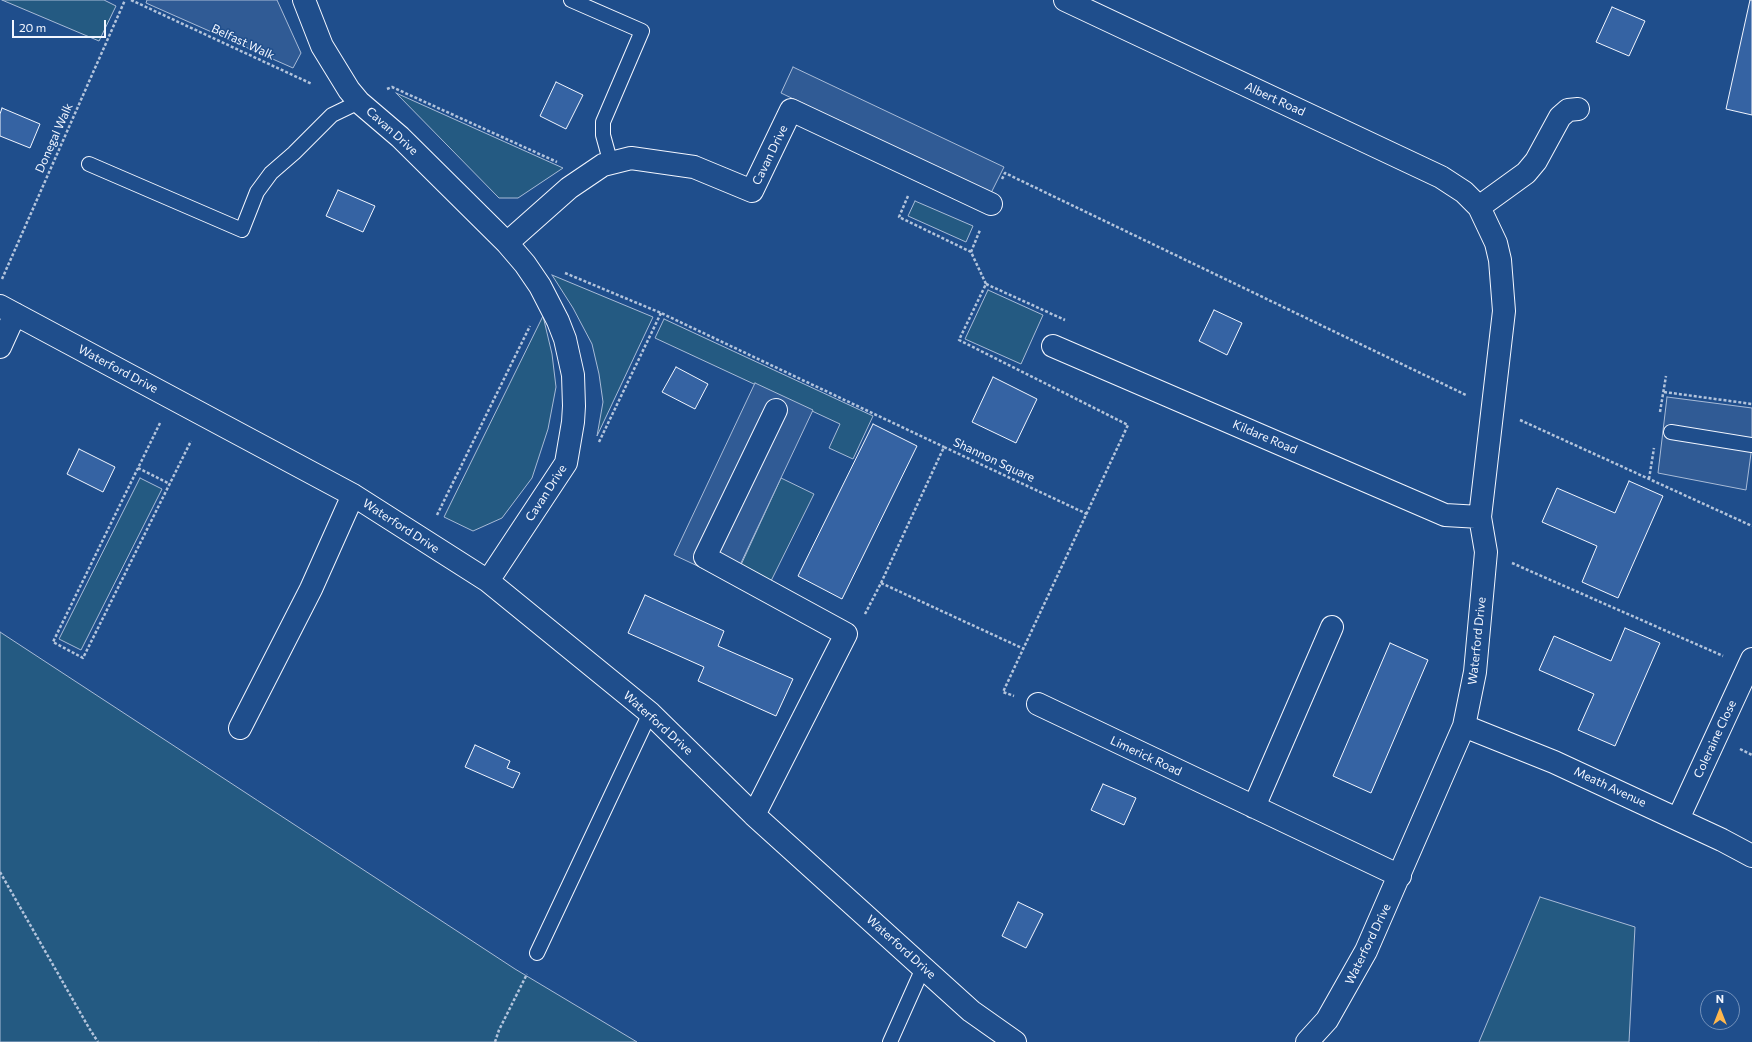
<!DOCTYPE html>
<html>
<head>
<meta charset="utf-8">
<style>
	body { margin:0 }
	#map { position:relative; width:1752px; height:1042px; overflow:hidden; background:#1f4e8c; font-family:Commissioner,sans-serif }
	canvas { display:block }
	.north { position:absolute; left:1700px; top:990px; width:40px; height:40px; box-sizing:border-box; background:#1f4e8c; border:1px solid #7391ba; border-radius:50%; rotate:0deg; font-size:11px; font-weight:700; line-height:16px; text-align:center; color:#f2f6ff }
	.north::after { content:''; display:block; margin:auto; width:14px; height:18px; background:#ffb74d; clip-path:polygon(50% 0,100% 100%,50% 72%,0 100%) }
	.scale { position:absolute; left:12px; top:20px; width:94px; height:18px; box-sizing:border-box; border:2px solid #f2f6ff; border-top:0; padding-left:5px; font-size:12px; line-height:14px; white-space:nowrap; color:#f2f6ff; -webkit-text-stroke:3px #1f4e8c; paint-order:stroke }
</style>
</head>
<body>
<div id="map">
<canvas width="1752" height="1042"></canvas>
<div class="north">N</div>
<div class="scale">20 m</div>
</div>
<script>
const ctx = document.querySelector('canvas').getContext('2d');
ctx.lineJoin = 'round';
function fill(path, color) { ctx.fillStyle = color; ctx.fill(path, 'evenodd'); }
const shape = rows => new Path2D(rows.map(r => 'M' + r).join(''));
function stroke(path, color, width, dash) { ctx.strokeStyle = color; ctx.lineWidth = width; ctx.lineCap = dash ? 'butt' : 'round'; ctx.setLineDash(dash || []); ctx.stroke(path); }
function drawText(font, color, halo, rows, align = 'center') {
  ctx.font = font + ' Commissioner,sans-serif'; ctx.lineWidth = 3; ctx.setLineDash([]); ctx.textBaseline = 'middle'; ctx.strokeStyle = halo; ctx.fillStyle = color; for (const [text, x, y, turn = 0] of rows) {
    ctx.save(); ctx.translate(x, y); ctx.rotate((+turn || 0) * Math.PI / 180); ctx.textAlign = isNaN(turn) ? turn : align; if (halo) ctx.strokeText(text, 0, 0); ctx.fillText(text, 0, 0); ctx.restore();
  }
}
const green = shape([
	[2,0,104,0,116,6,99,41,2,0],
	[396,93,563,168,518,198,499,198,396,93],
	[915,201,973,226,966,242,908,216,915,201],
	[552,275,653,317,597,436,603,402,599,374,592,344,573,308,552,275],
	[988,290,1043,315,1021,364,965,339,988,290],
	[543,316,552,354,556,387,548,429,532,478,502,518,473,531,444,517,543,316],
	[664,319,873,416,853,459,829,448,840,424,655,338,664,319],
	[140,478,162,489,81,650,59,639,140,478],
	[781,478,814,494,770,583,740,567,781,478],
	[0,632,515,969,637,1042,0,1042,0,632],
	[1540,897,1635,927,1629,1042,1479,1042,1540,897]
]);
const parking = shape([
	[147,0,277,0,301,53,293,68,146,3,147,0],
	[793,67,1004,167,991,193,781,93,793,67],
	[755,383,813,410,732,582,674,555,755,383],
	[1667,397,1752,408,1752,446,1746,490,1658,473,1667,397]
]);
const building = shape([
	[1750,0,1752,0,1752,115,1726,109,1750,0],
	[1612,7,1645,21,1629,56,1596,42,1612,7],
	[556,82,583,95,566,129,540,116,556,82],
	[2,108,40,124,30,148,0,136,0,114,2,108],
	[338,190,375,206,363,232,326,216,338,190],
	[1214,310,1242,323,1227,355,1199,341,1214,310],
	[676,367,708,384,695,409,662,392,676,367],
	[993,377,1037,399,1016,443,972,422,993,377],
	[873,424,917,446,842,599,798,576,873,424],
	[79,449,115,467,103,492,67,474,79,449],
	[1629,481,1663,496,1618,598,1582,582,1597,546,1542,522,1557,488,1615,513,1629,481],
	[645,595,724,631,718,646,793,679,776,716,698,681,704,667,628,633,645,595],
	[1625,628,1660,643,1615,746,1578,730,1594,694,1539,670,1554,636,1611,661,1625,628],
	[1390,643,1428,660,1371,793,1333,776,1390,643],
	[475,745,510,761,507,768,520,773,513,788,465,767,475,745],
	[1103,784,1136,798,1124,825,1091,810,1103,784],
	[1018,902,1043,914,1026,948,1002,936,1018,902]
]);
const path = shape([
	[131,0,312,84],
	[387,89,392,87,557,162],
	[1002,179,1005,173,1466,395],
	[908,196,899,217,971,252,986,284,959,340,1128,425,1003,692,1014,696],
	[971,252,980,230],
	[565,273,661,313,944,447],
	[2,279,125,0],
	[986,284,1065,320],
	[1664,392,1752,404],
	[1660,412,1666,376],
	[1520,420,1752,526],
	[160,423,53,642,83,658,191,441],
	[599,442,661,313],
	[138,468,170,484],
	[1649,479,1654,448],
	[437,515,530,326],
	[1512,563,1723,656],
	[881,583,944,447,1087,514],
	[865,614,881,583,1024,649],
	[1740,749,1752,755],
	[0,872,89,1028,98,1042],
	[495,1042,499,1030,527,974]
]);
const lane = shape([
	[571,0,642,31,603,122,603,135,611,164],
	[89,164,242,230,257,192,271,173,294,153,332,115,359,102],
	[1671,432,1752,445],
	[537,953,650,713],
	[890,1042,923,968]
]);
const street = shape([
	[304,0,322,46,349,90,359,102,400,137,507,243,525,264,540,286,558,321,565,339,573,375,574,406,573,422,566,463,488,581],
	[1065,0,1441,177,1464,192,1479,207,1496,243,1500,260,1504,311,1480,517,1486,552,1475,672,1464,726,1366,951,1327,1020,1307,1042],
	[1479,207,1526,173,1536,161,1560,117,1568,110,1578,109],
	[507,243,569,188,603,165,631,158,694,167,752,191,791,110,991,204],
	[0,306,353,495,488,581,650,713,754,815,971,1011,1015,1042],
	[1053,346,1445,515,1480,517],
	[0,347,15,314],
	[1038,704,1400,876],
	[1464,726,1554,762,1722,840,1752,856],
	[240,728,311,589,353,495],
	[1254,807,1332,627],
	[754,815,846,634,705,557,776,410],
	[1678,819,1752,659]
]);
const streetNames = [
	["Belfast Walk",243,42,25],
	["Albert Road",1275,99,25],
	["Cavan Drive",392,131,42],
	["Donegal Walk",54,138,-66],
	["Cavan Drive",770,155,-64],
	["Waterford Drive",118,369,28],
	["Kildare Road",1265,437,23],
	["Shannon Square",994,460,25],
	["Cavan Drive",546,493,-57],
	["Waterford Drive",401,526,33],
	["Waterford Drive",1477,641,-84],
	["Waterford Drive",658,723,42],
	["Coleraine Close",1715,739,-65],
	["Limerick Road",1146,756,25],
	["Meath Avenue",1610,787,25],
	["Waterford Drive",1368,944,-64],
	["Waterford Drive",901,947,42]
];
fill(green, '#245a82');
stroke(green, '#a8bbd7', 1);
fill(parking, '#305b95');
stroke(parking, '#a8bbd7', 1);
fill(building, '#3563a3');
stroke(building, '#f2f6ff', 1);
stroke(lane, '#f2f6ff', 16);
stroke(street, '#f2f6ff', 24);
stroke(path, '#b3c4dc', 2.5, [3, 2]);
stroke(lane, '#1f4e8c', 14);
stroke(street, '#1f4e8c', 22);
drawText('12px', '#f2f6ff', '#1f4e8c', streetNames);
</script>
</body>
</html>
